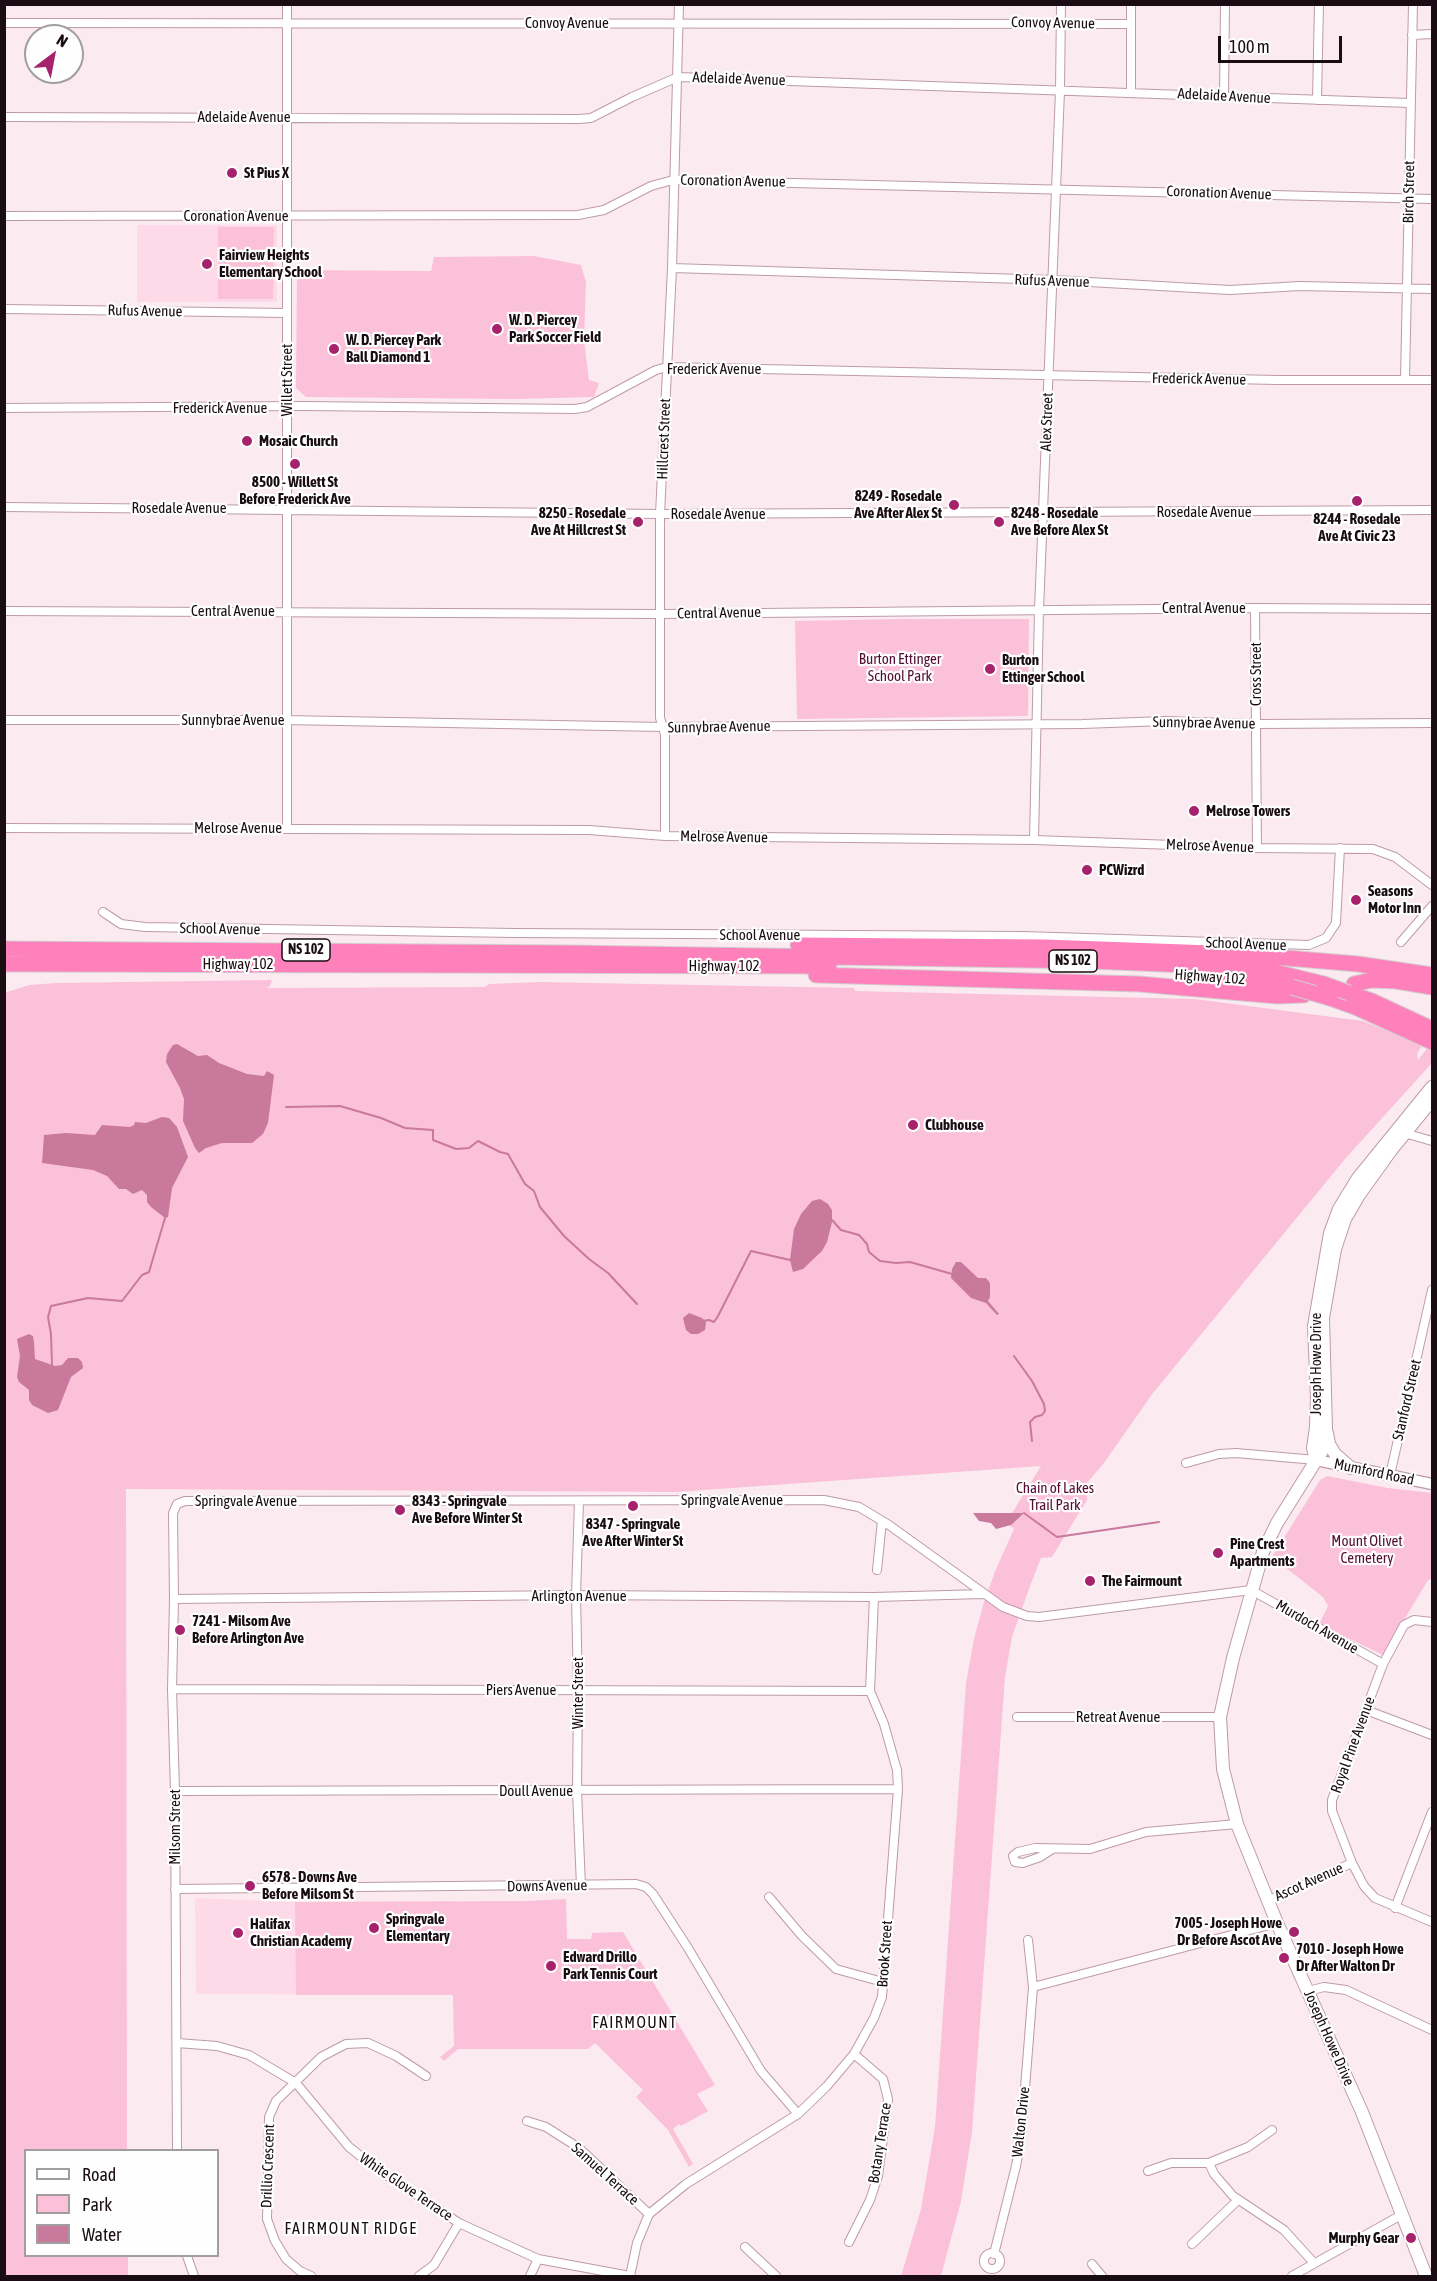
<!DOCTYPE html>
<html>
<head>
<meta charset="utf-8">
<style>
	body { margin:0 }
	#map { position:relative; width:1437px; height:2281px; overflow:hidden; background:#fbebf1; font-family:"Asap Condensed",sans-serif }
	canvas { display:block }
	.frame { position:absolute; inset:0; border:6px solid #190c12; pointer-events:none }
	.legend { position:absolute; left:24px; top:2149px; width:195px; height:108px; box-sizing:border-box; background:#fdfefd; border:2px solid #a29d9f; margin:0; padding:8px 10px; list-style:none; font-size:18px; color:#190c12 }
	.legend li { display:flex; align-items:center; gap:12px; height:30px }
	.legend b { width:30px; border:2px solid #a29d9f }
	.north { position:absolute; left:24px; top:24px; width:60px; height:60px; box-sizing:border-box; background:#fdfefd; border:2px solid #a29d9f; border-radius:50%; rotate:32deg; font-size:16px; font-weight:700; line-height:24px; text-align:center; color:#190c12 }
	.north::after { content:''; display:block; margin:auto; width:21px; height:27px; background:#a7226c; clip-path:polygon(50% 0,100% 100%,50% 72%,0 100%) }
	.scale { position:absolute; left:1218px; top:36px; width:124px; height:27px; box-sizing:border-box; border:3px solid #190c12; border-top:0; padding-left:8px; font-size:18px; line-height:21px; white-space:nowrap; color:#190c12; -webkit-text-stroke:4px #fdfefd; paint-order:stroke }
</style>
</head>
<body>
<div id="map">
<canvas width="1437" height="2281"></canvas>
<div class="frame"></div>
<ul class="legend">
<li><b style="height:8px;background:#fff"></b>Road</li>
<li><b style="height:16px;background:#fbc1d9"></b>Park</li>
<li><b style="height:16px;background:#c8799c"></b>Water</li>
</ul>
<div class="north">N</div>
<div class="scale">100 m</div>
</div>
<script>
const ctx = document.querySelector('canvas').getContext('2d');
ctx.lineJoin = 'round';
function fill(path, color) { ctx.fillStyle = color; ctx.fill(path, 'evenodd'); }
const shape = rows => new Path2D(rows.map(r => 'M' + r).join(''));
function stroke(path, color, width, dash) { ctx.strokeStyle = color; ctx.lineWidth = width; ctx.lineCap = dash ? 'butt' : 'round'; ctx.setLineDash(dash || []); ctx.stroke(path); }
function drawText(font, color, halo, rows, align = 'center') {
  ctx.font = font + ' "Asap Condensed",sans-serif'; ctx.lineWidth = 4.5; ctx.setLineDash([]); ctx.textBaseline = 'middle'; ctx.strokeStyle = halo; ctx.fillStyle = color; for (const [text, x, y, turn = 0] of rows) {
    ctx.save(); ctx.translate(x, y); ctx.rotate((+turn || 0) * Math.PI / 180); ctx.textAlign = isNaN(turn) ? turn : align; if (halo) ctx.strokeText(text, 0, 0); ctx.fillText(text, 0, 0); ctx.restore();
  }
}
const built = shape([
	[137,225,277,225,277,302,137,302],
	[195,1898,295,1902,453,1901,454,1995,196,1994]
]);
const green = shape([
	[218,227,274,227,273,299,218,299],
	[534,256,581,265,586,282,584,340,589,380,599,383,594,397,515,399,306,397,296,388,297,270,431,271,434,257],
	[898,619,1029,619,1028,716,797,719,795,621],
	[272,980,270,986,266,988,485,987,489,984,540,982,854,988,855,991,1195,999,1363,1021,1422,1045,1417,1054,1418,1060,1432,1042,1432,1063,1345,1159,1153,1393,1104,1463,1086,1484,1087,1500,1052,1557,1041,1558,1030,1586,1012,1637,1005,1677,972,2132,961,2201,941,2276,901,2276,921,2209,935,2127,966,1683,974,1639,984,1602,996,1569,1014,1529,1006,1523,1041,1466,676,1492,126,1489,127,2150,26,2150,26,2256,128,2256,128,2276,5,2276,4,993,29,985,56,983],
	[1327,1476,1388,1488,1432,1493,1432,1579,1428,1580,1383,1655,1319,1624,1328,1606,1323,1597,1272,1557,1320,1480],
	[566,1899,567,1939,591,1939,592,1933,623,1932,715,2085,697,2094,708,2111,681,2126,679,2124,673,2129,693,2164,689,2167,668,2130,636,2097,643,2090,595,2043,588,2049,458,2049,444,2061,440,2057,454,2046,453,1995,296,1995,295,1902,528,1901]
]);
const water = shape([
	[177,1044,198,1056,207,1055,219,1063,247,1074,264,1076,267,1071,274,1075,268,1123,263,1134,252,1143,222,1143,206,1148,199,1153,195,1148,183,1121,184,1099,180,1088,166,1062,167,1054,173,1045],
	[162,1117,169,1118,177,1127,188,1157,172,1188,168,1217,165,1218,151,1207,147,1202,147,1195,142,1190,133,1194,126,1189,119,1189,107,1176,93,1170,42,1163,44,1135,66,1133,95,1135,102,1125,130,1127,134,1125,135,1122,146,1123],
	[820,1199,828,1204,832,1210,832,1222,827,1242,822,1251,803,1269,793,1272,790,1260,794,1229,801,1214,812,1201],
	[956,1262,961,1262,978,1278,986,1278,990,1283,990,1297,988,1301,999,1314,997,1315,986,1303,971,1298,951,1278,952,1269],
	[689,1313,702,1318,706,1322,705,1330,698,1334,691,1334,686,1330,683,1318],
	[29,1334,33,1336,34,1342,35,1359,55,1366,62,1365,68,1358,78,1358,82,1362,83,1368,71,1377,58,1410,48,1413,32,1405,29,1400,29,1390,19,1382,17,1377,20,1356,17,1339],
	[973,1513,1024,1513,1011,1525,996,1529,991,1523,979,1521]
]);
const stream = shape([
	[286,1107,340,1106,381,1118,405,1128,433,1130,433,1140,456,1149,469,1148,478,1141,500,1152,508,1154,525,1184,534,1191,540,1207,564,1236,589,1259,608,1273,637,1304],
	[832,1220,841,1230,859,1235,867,1244,869,1252,880,1261,896,1263,910,1262,952,1274],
	[702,1321,709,1320,714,1322,718,1316,751,1251,790,1260],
	[1014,1356,1032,1381,1044,1404,1045,1411,1042,1415,1035,1417,1030,1422,1032,1441],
	[52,1365,51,1334,48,1317,51,1306,88,1298,122,1301,142,1275,149,1272,165,1218],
	[1024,1513,1057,1537,1159,1522]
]);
const minor = shape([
	[1131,4,1131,92],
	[4,23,1130,24],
	[1412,35,1432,34],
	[1224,96,1225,4],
	[1317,100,1319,4],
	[4,117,579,119,591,118,632,97,678,77,1409,103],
	[4,216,578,215,604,210,651,186,673,180,1432,199],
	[672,268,1054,280,1230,290,1300,286,1432,289],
	[4,309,286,313],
	[1405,379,1413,4],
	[4,408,304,406,575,409,587,407,656,370,667,367,1277,380,1432,380],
	[4,507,660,514,1432,510],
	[1255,608,1257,848],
	[4,611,661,614,1255,608,1432,609],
	[4,720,285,720,663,727,1082,724,1165,721,1256,724,1432,723],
	[4,828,589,830,665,836,1034,840,1257,848,1373,849,1395,857,1432,885],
	[287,828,287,4],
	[665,836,665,734,660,718,660,514,672,268,679,4],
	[1034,840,1039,610,1060,91,1061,4],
	[103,912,121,924,145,927,514,933,1023,936,1309,945,1326,938,1336,923,1340,848],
	[1401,942,1432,906],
	[1401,1132,1432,1141],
	[1186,1463,1219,1454,1236,1453,1316,1460],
	[1390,1475,1432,1290],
	[579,1501,576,1595,578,1690,577,1791,581,1886],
	[877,1570,882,1521],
	[174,1599,576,1595,874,1597,984,1594],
	[1432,1622,1414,1620,1404,1625,1383,1664,1332,1800,1332,1811,1352,1863,1364,1886,1375,1898,1432,1922],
	[172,1689,870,1691],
	[1366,1710,1432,1735],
	[1017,1717,1220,1717],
	[175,1791,898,1789],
	[1051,1850,1040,1857,1023,1863,1015,1862,1013,1856,1018,1852,1035,1848,1090,1849,1146,1832,1237,1824],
	[175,1889,636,1884,646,1887,653,1894,688,1948,761,2071,798,2114],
	[769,1897,802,1936,836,1969,883,1982],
	[1267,1901,1352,1863],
	[1395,1908,1432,1812],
	[1033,1987,1277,1923],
	[1308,1991,1324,1987,1346,1990,1432,2030],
	[177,2043,217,2046,249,2055,296,2083,349,2147,373,2166,459,2223,538,2259,630,2276],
	[527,2121,546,2127,579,2148,649,2214],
	[177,2150,175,1791,172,1689,174,1599,173,1513,177,1504,185,1501,824,1500,859,1507,889,1525,1003,1607,1027,1616,1039,1617,1251,1590,1383,1664],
	[1209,2163,1214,2174,1233,2196,1284,2230,1314,2263],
	[1148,2171,1171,2163,1209,2163,1248,2147,1272,2130],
	[849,2242,870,2200,878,2176,888,2099,883,2079,854,2054],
	[1192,2244,1238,2200],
	[745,2247,776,2276],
	'984 2261a8 8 0 1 1 16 0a8 8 0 1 1-16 0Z',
	[994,2254,1016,2166,1021,2139,1033,1987,1028,1940],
	[187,2256,194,2276],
	[1092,2264,1102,2276],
	[311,2276,300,2271,286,2259,275,2241,267,2219,269,2117,276,2101,321,2057,346,2044,368,2043,396,2056,426,2076],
	[419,2276,434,2265,459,2223],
	[530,2276,538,2259],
	[630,2276,637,2243,649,2214,686,2184,798,2114,827,2086,854,2054,874,2018,882,1997,898,1789,897,1770,884,1724,870,1691,874,1597],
	[1292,2276,1403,2214]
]);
const tertiary = shape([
	[1316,1460,1432,1484]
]);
const secondary = shape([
	[1327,1433,1329,1444,1335,1454,1351,1468],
	[1316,1460,1313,1448,1316,1427,1317,1398,1314,1326,1330,1233,1339,1209,1358,1178,1432,1087],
	[1426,2276,1362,2112,1277,1923,1237,1824,1223,1769,1220,1717,1233,1658,1263,1552,1277,1523,1322,1451,1326,1430,1323,1318,1335,1249,1345,1219,1359,1195,1392,1149,1432,1100]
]);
const motorway = shape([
	[798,945,1045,947,1239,954,1358,964,1432,975],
	[4,949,571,953,1090,961,1235,967,1275,972,1324,984],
	[4,964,829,966],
	[816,975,1139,984,1277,996,1304,995],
	[1189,975,1233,978,1292,987],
	[1354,984,1372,980,1396,981,1432,987],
	[1349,993,1372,1001,1432,1029],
	[1330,998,1355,1007,1432,1042]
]);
const motorwayBridge = shape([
	[1324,984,1349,993],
	[1292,987,1330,998]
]);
const markers = [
	[232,173,6,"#a7226c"],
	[207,264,6,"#a7226c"],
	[497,329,6,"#a7226c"],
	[334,349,6,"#a7226c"],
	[247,441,6,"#a7226c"],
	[295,464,6,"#a7226c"],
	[1357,501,6,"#a7226c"],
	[954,505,6,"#a7226c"],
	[638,522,6,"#a7226c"],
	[999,522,6,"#a7226c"],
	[990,669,6,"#a7226c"],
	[1194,811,6,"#a7226c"],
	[1087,870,6,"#a7226c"],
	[1356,900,6,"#a7226c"],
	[913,1125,6,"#a7226c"],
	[633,1506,6,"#a7226c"],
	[400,1510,6,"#a7226c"],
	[1218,1553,6,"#a7226c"],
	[1090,1581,6,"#a7226c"],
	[180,1630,6,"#a7226c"],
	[250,1886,6,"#a7226c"],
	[374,1928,6,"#a7226c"],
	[1294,1932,6,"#a7226c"],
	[238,1933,6,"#a7226c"],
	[1284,1958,6,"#a7226c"],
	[551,1966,6,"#a7226c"],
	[1411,2238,6,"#a7226c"]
];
const shields = [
	[306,950,48],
	[1073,961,48]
];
const shieldNames = [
	["NS 102",306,950],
	["NS 102",1073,961]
];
const streetNames = [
	["Convoy Avenue",567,23],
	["Convoy Avenue",1053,23,1],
	["Adelaide Avenue",739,79,2],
	["Adelaide Avenue",1224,96,3],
	["Adelaide Avenue",244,117],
	["Coronation Avenue",733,181,1],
	["Birch Street",1409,192,-89],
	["Coronation Avenue",1219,193,2],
	["Coronation Avenue",236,216],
	["Rufus Avenue",1052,281,2],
	["Rufus Avenue",145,311,1],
	["Frederick Avenue",714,369],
	["Frederick Avenue",1199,379,1],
	["Willett Street",287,380,-90],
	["Frederick Avenue",220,408],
	["Alex Street",1047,422,-88],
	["Hillcrest Street",664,439,-88],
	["Rosedale Avenue",179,508],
	["Rosedale Avenue",1204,512],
	["Rosedale Avenue",718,514],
	["Central Avenue",1204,608],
	["Central Avenue",233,611],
	["Central Avenue",719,613,-1],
	["Cross Street",1256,674,-90],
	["Sunnybrae Avenue",233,720],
	["Sunnybrae Avenue",1204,723,1],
	["Sunnybrae Avenue",719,727,-1],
	["Melrose Avenue",238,828],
	["Melrose Avenue",724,837,1],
	["Melrose Avenue",1210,846,2],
	["School Avenue",220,929,1],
	["School Avenue",760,935],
	["School Avenue",1246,944,2],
	["Highway 102",238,964],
	["Highway 102",724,966],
	["Highway 102",1210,977,4],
	["Joseph Howe Drive",1316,1364,-90],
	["Stanford Street",1407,1400,-77],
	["Mumford Road",1374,1472,12],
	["Springvale Avenue",732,1500],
	["Springvale Avenue",246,1501],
	["Arlington Avenue",579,1596],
	["Murdoch Avenue",1317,1627,30],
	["Piers Avenue",521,1690],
	["Winter Street",578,1693,-90],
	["Retreat Avenue",1118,1717],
	["Royal Pine Avenue",1353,1745,-70],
	["Doull Avenue",536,1791],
	["Milsom Street",175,1827,-90],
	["Ascot Avenue",1309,1882,-24],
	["Downs Avenue",547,1886,-1],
	["Brook Street",885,1954,-86],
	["Joseph Howe Drive",1329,2038,66],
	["Walton Drive",1021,2122,-84],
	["Botany Terrace",880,2143,-81],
	["Drillio Crescent",268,2166,-88],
	["Samuel Terrace",605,2174,42],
	["White Glove Terrace",406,2187,34]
];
const poiNames = [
	["St Pius X",244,173],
	["Fairview Heights",219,255],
	["Elementary School",219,272],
	["W. D. Piercey",509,320],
	["Park Soccer Field",509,337],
	["W. D. Piercey Park",346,340],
	["Ball Diamond 1",346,357],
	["Mosaic Church",259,441],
	["8500 - Willett St",295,482,"center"],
	["Before Frederick Ave",295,499,"center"],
	["8249 - Rosedale",942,496,"right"],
	["Ave After Alex St",942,513,"right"],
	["8250 - Rosedale",626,513,"right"],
	["Ave At Hillcrest St",626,530,"right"],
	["8248 - Rosedale",1011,513],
	["Ave Before Alex St",1011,530],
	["8244 - Rosedale",1357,519,"center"],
	["Ave At Civic 23",1357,536,"center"],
	["Burton",1002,660],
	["Ettinger School",1002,677],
	["Melrose Towers",1206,811],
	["PCWizrd",1099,870],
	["Seasons",1368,891],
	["Motor Inn",1368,908],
	["Clubhouse",925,1125],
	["8343 - Springvale",412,1501],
	["Ave Before Winter St",412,1518],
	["8347 - Springvale",633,1524,"center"],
	["Ave After Winter St",633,1541,"center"],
	["Pine Crest",1230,1544],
	["Apartments",1230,1561],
	["The Fairmount",1102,1581],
	["7241 - Milsom Ave",192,1621],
	["Before Arlington Ave",192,1638],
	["6578 - Downs Ave",262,1877],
	["Before Milsom St",262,1894],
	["Springvale",386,1919],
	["Elementary",386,1936],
	["7005 - Joseph Howe",1282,1923,"right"],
	["Dr Before Ascot Ave",1282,1940,"right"],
	["Halifax",250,1924],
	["Christian Academy",250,1941],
	["7010 - Joseph Howe",1296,1949],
	["Dr After Walton Dr",1296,1966],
	["Edward Drillo",563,1957],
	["Park Tennis Court",563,1974],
	["Murphy Gear",1399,2238,"right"]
];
const parkNames = [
	["Burton Ettinger",900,659],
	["School Park",900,676],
	["Chain of Lakes",1055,1488],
	["Trail Park",1055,1505],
	["Mount Olivet",1367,1541],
	["Cemetery",1367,1558]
];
const neighbourhoodNames = [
	["FAIRMOUNT",635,2023],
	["FAIRMOUNT RIDGE",351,2229]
];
fill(built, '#fed9e8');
fill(green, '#fbc1d9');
fill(water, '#c8799c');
stroke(stream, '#c8799c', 2);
stroke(minor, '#be9aa9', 10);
stroke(tertiary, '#be9aa9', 13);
stroke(secondary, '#be9aa9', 14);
stroke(motorway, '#d1ced0', 17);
stroke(minor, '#fff', 8);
stroke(tertiary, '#fff', 10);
stroke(secondary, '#fff', 12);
stroke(motorway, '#ff81bc', 15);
stroke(motorwayBridge, '#d1ced0', 17, []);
stroke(motorwayBridge, '#ff81bc', 15);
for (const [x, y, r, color] of markers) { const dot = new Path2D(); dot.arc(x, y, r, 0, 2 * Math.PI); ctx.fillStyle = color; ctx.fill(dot); stroke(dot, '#fdfefd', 2); }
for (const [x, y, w] of shields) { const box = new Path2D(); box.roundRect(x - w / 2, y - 11, w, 22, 4.5); ctx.fillStyle = '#fdfefd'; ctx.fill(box); stroke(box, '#190c12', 1.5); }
drawText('bold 14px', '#190c12', null, shieldNames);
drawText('15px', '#190c12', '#fdfefd', streetNames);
drawText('bold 15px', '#190c12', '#fdfefd', poiNames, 'left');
drawText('15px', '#540d34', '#fdfefd', parkNames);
ctx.letterSpacing = '1.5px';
drawText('16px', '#190c12', '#fdfefd', neighbourhoodNames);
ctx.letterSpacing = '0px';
</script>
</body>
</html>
